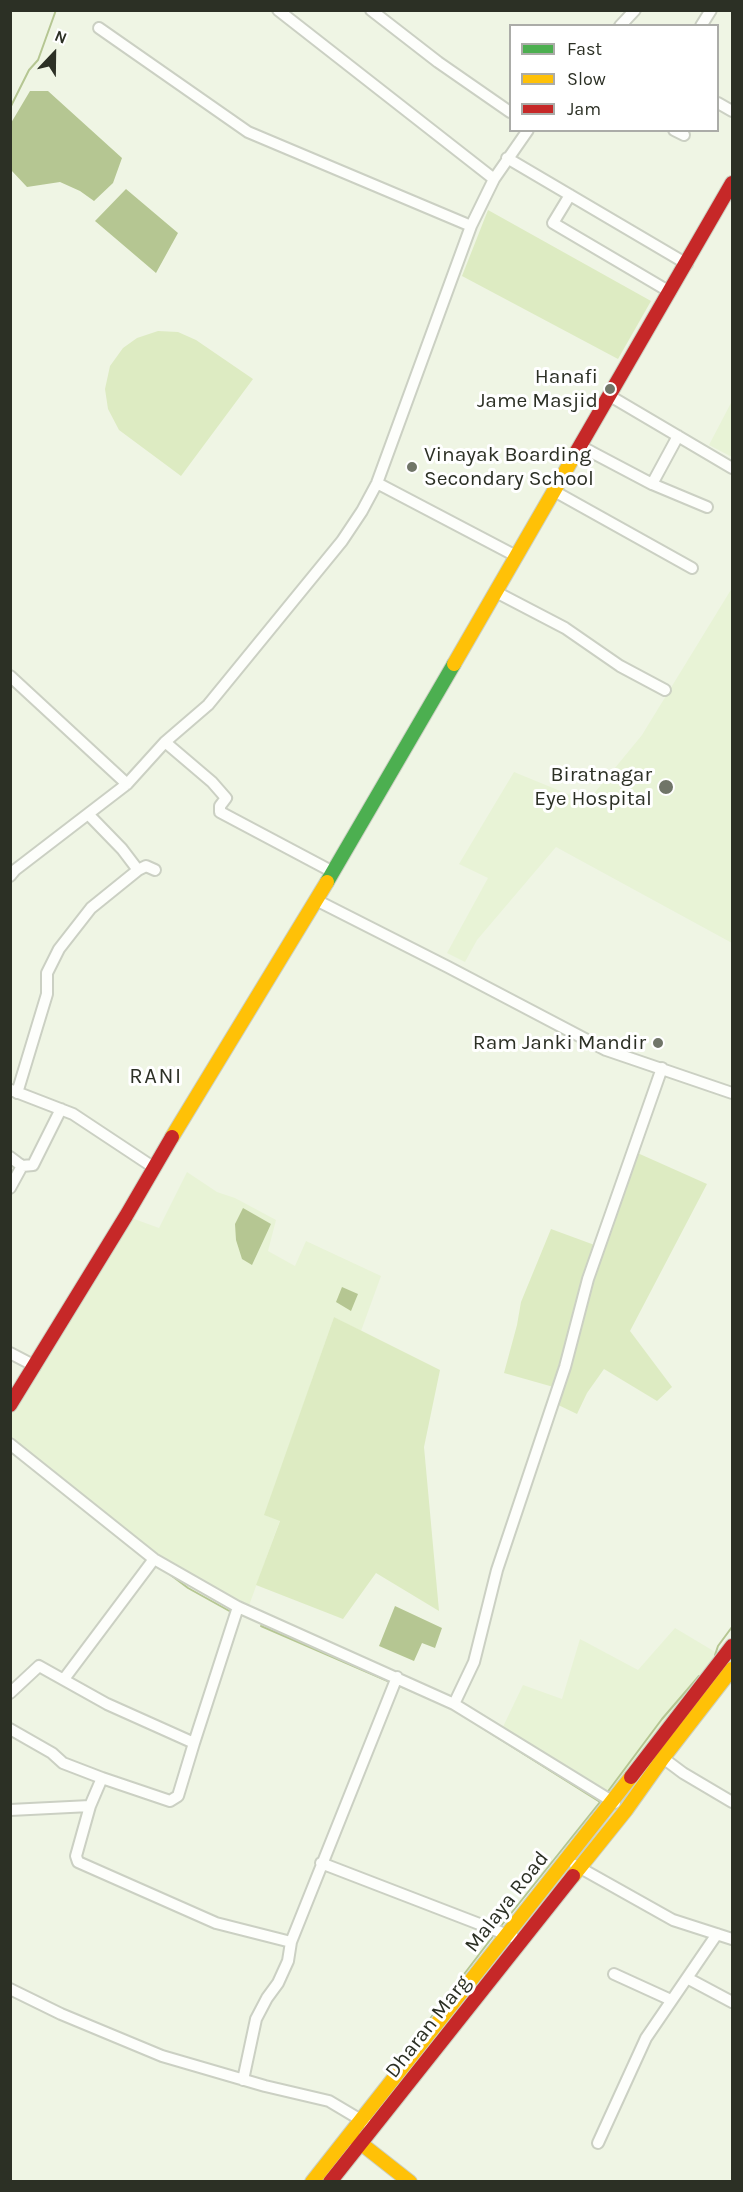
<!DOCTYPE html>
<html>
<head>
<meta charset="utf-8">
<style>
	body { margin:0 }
	#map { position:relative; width:743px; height:2192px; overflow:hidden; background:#eff5e4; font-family:Karla,sans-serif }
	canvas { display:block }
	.frame { position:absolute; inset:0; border:12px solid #2c3025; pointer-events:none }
	.legend { position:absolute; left:509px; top:24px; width:210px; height:108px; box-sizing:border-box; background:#fff; border:2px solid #abaca8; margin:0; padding:8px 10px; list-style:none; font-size:18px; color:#2c3025 }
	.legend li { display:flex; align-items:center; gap:12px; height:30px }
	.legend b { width:30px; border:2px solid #abaca8 }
	.north { position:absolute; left:24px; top:24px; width:60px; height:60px; -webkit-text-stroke:4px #fff; paint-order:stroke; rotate:22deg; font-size:16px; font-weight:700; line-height:24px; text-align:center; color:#2c3025 }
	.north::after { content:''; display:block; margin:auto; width:21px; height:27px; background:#2c3025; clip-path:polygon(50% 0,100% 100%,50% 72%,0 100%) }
</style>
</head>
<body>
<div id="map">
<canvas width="743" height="2192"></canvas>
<div class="frame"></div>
<ul class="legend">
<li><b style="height:8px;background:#4caf50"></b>Fast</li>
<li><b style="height:8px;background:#ffc107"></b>Slow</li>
<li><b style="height:8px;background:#c62828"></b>Jam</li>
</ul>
<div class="north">N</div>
</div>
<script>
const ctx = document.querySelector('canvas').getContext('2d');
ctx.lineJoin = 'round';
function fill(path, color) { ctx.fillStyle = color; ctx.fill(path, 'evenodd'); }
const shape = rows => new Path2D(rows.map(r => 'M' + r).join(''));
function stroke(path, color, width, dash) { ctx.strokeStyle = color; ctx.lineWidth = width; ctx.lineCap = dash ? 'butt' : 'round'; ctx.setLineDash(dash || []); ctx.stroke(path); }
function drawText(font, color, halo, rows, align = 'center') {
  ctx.font = font + ' Karla,sans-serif'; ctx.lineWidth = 6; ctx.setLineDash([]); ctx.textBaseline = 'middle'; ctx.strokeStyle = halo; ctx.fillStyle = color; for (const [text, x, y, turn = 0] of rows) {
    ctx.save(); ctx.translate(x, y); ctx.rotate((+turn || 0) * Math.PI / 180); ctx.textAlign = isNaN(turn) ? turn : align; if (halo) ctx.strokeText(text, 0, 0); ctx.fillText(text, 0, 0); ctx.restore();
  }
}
const built = shape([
	[732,401,732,457,709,445],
	[732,588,732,943,556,847,477,940,465,962,447,953,488,878,459,864,514,772,587,802,642,735],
	[187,1172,217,1192,235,1198,276,1220,268,1251,295,1266,306,1241,381,1276,361,1331,334,1317,265,1515,280,1520,247,1611,154,1559,11,1444,10,1405,126,1216,159,1228],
	[675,1628,732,1662,626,1810,500,1733,523,1685,562,1699,580,1639,638,1670]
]);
const green = shape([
	[488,210,651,301,618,359,462,276],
	[158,331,178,332,196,340,253,379,181,476,119,430,108,409,105,389,110,366,123,348,137,338],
	[633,1151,707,1184,630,1331,672,1387,657,1401,604,1369,587,1393,577,1414,552,1402,557,1388,504,1373,517,1325,521,1302,551,1229,600,1247],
	[334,1317,440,1370,424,1447,439,1611,376,1573,343,1619,256,1585,280,1521,264,1515]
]);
const water = shape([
	[30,91,48,91,122,158,113,183,94,201,80,191,60,182,27,187,11,170,11,123],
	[126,189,178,233,156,273,95,221],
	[243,1208,271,1224,252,1265,242,1259,236,1240,235,1224],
	[342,1287,358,1294,351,1311,336,1302],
	[395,1606,442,1628,435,1648,422,1643,414,1661,379,1646]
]);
const stream = shape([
	[10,108,29,70,38,60,56,10],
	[164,1570,188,1588,233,1613],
	[261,1626,390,1682],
	[715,1655,718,1646,732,1627],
	[400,1686,449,1707,600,1802,501,1926],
	[606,1794,662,1719,699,1676],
	[406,2050,494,1935]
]);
const street = shape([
	[278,10,494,179],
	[371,10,438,62,510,112],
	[620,26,635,10],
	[701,26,711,10],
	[99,28,248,132,471,226],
	[718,103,732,111],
	[674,130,684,135],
	[507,158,687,264],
	[570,195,553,223,670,292],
	[610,396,732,468],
	[580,446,652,484,707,507],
	[377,483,516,556],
	[652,484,678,436],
	[554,491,692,568],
	[496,592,565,628,620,666,665,690],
	[10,676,127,784],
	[165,742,212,782,226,798,220,806,220,812,333,872],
	[88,814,122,849,138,870],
	[10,876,15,870,127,784,165,742,208,705,342,541,362,511,377,483,471,226,494,179,528,130],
	[316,900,448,967,606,1050,732,1093],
	[11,1090,73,1114,153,1167],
	[17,1093,47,994,47,973,59,949,91,908,138,870,146,866,155,870],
	[10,1157,22,1166,33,1165,61,1109],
	[10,1188,22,1166],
	[10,1353,35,1366],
	[10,1444,154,1559,238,1607,454,1704,615,1803],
	[64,1679,154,1559],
	[10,1693,39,1666,107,1704,194,1743,178,1796,170,1801,102,1778,90,1806,10,1810],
	[454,1704,474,1662,497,1570,565,1367,588,1279,662,1068],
	[10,1729,52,1753,63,1763,102,1778],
	[194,1743,238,1607],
	[663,1758,683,1773,732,1802],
	[90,1806,76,1856,78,1862,216,1923,291,1942,288,1961,278,1983,267,1998,256,2019,243,2080],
	[321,1863,513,1937],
	[575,1865,673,1920,732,1939],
	[291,1942,397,1677],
	[614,1974,671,2000],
	[687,1978,732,2002],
	[10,1989,61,2014,162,2056,265,2086,329,2101,366,2123],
	[598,2143,646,2038,717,1934]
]);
const fast = shape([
	[327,882,454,664]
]);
const slow = shape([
	[454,664,577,451],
	[172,1137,327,882],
	[573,1876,626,1810,663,1758,732,1669],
	[354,2138,410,2182],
	[312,2182,631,1777]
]);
const jam = shape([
	[577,451,732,183],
	[10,1405,126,1216,172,1137],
	[631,1777,732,1646],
	[330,2182,573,1876]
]);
const markers = [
	[610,389,6,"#707568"],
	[412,467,6,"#707568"],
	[666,787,8,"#707568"],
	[658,1043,6,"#707568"]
];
const poiNames = [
	["Hanafi",598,377],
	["Jame Masjid",598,401],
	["Vinayak Boarding",424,455,"left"],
	["Secondary School",424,479,"left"],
	["Biratnagar",652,775],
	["Eye Hospital",652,799],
	["Ram Janki Mandir",646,1043]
];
const streetNames = [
	["Malaya Road",507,1902,-52],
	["Dharan Marg",428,2027,-52]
];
const neighbourhoodNames = [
	["RANI",156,1077]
];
fill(built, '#e8f3d6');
fill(green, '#ddebc2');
fill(water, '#b5c692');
stroke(stream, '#b5c692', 2);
stroke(street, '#cbd0c3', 14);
stroke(fast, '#cbd0c3', 16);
stroke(slow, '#cbd0c3', 16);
stroke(jam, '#cbd0c3', 16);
stroke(street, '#fdfefb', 10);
stroke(fast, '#4caf50', 14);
stroke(slow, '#ffc107', 14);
stroke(jam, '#c62828', 14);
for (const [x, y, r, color] of markers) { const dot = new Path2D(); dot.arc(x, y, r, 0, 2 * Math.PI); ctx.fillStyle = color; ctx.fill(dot); stroke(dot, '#fff', 2); }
drawText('21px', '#2c3025', '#fff', poiNames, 'right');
drawText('21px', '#2c3025', '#fff', streetNames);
ctx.letterSpacing = '1.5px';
drawText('22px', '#2c3025', '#fff', neighbourhoodNames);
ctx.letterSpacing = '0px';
</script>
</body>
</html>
